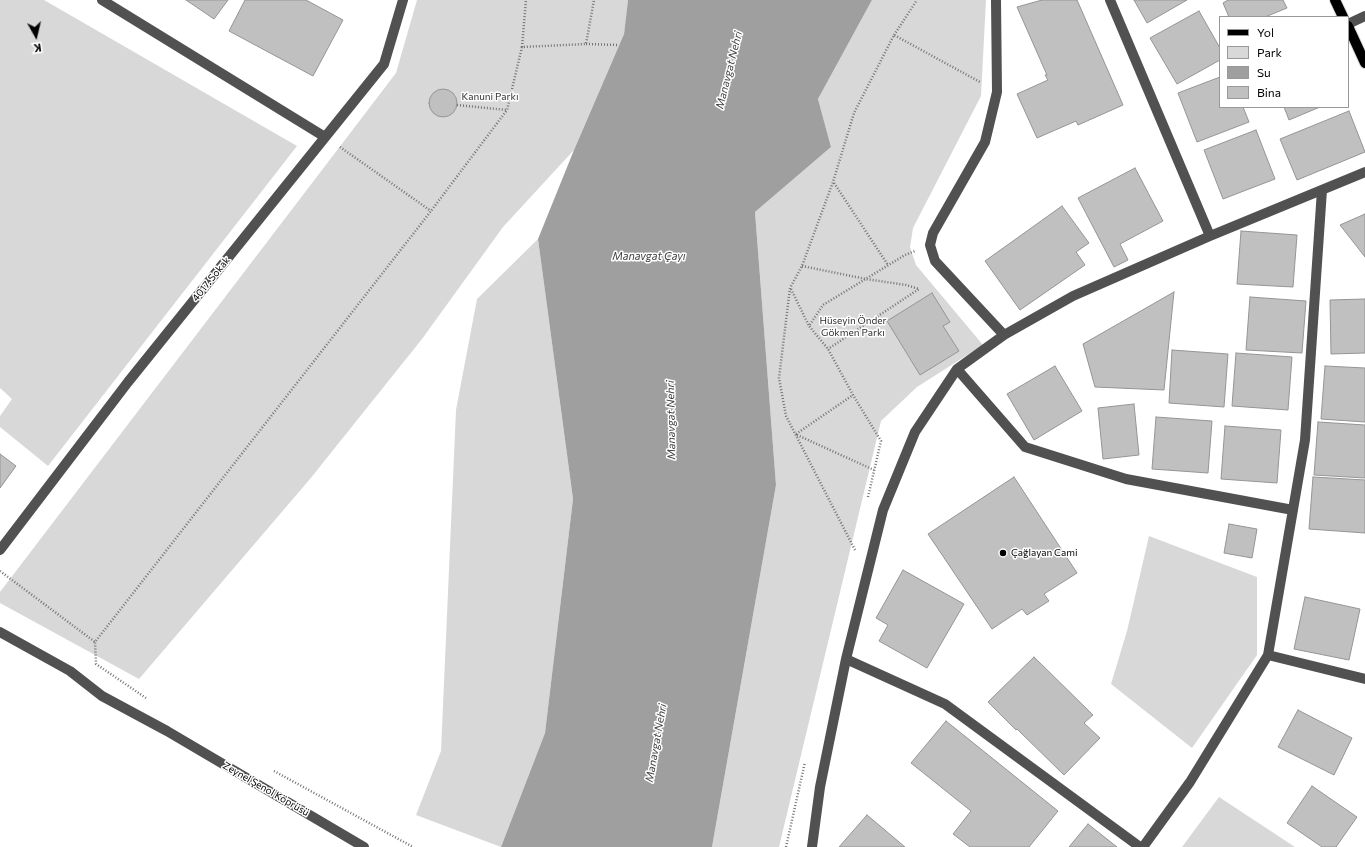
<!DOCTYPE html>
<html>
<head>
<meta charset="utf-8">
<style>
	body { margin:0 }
	#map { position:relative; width:1365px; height:847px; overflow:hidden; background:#fff; font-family:Commissioner,sans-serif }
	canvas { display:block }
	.legend { position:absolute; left:1219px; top:16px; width:130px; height:92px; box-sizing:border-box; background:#fff; border:1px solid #999; margin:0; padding:5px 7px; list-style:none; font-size:12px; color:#000 }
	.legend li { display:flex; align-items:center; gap:8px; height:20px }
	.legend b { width:20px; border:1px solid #999 }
	.north { position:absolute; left:16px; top:16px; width:40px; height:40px; -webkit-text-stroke:3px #fff; paint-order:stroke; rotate:172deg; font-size:11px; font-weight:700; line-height:16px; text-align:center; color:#000 }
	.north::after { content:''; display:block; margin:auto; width:14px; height:18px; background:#000; clip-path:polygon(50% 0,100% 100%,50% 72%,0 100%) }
</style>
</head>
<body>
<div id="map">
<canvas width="1365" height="847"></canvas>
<ul class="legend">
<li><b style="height:5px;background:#000"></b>Yol</li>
<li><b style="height:11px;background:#d8d8d8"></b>Park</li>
<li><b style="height:11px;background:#9f9f9f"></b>Su</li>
<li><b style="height:11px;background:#c0c0c0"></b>Bina</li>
</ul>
<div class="north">K</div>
</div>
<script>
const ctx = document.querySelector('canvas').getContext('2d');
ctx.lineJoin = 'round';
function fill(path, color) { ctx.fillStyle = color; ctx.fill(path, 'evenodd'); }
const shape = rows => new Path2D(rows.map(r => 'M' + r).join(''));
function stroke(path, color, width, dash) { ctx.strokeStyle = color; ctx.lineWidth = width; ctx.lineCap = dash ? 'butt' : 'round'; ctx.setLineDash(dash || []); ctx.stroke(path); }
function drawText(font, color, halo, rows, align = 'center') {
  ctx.font = font + ' Commissioner,sans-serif'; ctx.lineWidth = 3; ctx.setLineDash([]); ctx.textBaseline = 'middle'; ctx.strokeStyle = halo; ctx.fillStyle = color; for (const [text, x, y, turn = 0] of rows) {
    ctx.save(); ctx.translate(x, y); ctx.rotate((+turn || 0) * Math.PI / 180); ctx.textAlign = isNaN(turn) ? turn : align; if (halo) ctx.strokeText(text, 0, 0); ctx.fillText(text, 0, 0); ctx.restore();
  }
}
const green = shape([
	[0,0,44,0,297,146,48,466,0,427,0,416,12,399,0,388],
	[417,0,628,0,624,34,574,150,503,227,422,339,310,479,139,679,0,603,0,592,396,73],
	[872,0,986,0,981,96,913,228,910,247,916,265,983,345,917,387,881,421,779,847,712,847,776,485,755,212,831,147,818,99],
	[538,239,573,499,545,733,501,847,416,815,441,751,456,410,477,299],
	[1149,536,1257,577,1257,655,1192,748,1111,684,1127,631],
	[1219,797,1295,847,1182,847]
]);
const water = shape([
	[628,0,872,0,818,99,831,147,755,212,776,485,712,847,501,847,545,733,573,499,538,239,574,150,624,34]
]);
const building = shape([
	[186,0,228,0,214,19,186,0],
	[245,0,306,0,343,20,313,76,229,31,245,0],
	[1042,0,1077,0,1123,105,1078,125,1076,121,1037,138,1017,94,1048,80,1045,75,1047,75,1017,7,1042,0],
	[1134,0,1187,0,1147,23,1134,0],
	[1228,0,1283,0,1287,8,1265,17,1229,17,1223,3,1228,0],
	[1199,11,1220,48,1220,60,1177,84,1150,38,1199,11],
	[1220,77,1220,107,1243,107,1249,122,1197,142,1178,93,1220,77],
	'429 103a14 14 0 1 1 28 0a14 14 0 1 1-28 0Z',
	[1284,107,1320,107,1289,120,1284,107],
	[1349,111,1365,152,1297,180,1280,139,1349,111],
	[1256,130,1275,179,1223,199,1204,150,1256,130],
	[1135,168,1163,221,1120,244,1128,260,1114,267,1078,198,1135,168],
	[1062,206,1089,243,1076,252,1085,265,1020,310,985,261,1062,206],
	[1365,214,1365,257,1340,225,1365,214],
	[1241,231,1297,235,1293,287,1237,284,1241,231],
	[1174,292,1164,390,1095,387,1083,344,1174,292],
	[932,293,950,322,943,326,959,351,920,375,887,321,932,293],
	[1250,297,1306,301,1302,353,1246,350,1250,297],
	[1365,299,1365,353,1331,354,1330,300,1365,299],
	[1172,350,1228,354,1224,407,1169,403,1172,350],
	[1236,353,1292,357,1288,410,1232,406,1236,353],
	[1055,366,1082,411,1034,440,1007,394,1055,366],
	[1325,366,1365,368,1365,422,1321,419,1325,366],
	[1134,404,1139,455,1103,459,1098,408,1134,404],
	[1156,417,1212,421,1208,473,1152,469,1156,417],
	[1318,422,1365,425,1365,478,1314,475,1318,422],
	[1225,426,1281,430,1277,483,1221,479,1225,426],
	[0,454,16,466,0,488,0,454],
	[1014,477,1077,573,1044,594,1049,601,1027,615,1022,609,992,629,928,534,1014,477],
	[1313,477,1365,480,1365,533,1309,529,1313,477],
	[1229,524,1257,529,1252,558,1224,553,1229,524],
	[903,570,964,604,927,668,879,641,888,625,876,618,903,570],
	[1305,597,1360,609,1349,660,1294,649,1305,597],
	[1034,657,1093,715,1084,723,1100,738,1064,775,1017,729,1016,730,988,702,1034,657],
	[1298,710,1352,738,1334,775,1278,747,1298,710],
	[946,721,1058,811,1029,847,970,847,953,834,971,811,911,763,946,721],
	[1312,786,1357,817,1336,847,1322,847,1287,823,1312,786],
	[867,815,905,847,839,847,867,815],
	[1088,824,1117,847,1069,847,1088,824]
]);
const path = shape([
	[894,35,917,0],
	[586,44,619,45],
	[522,47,526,0],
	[457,105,507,110],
	[340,147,431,211],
	[834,183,888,265],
	[802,266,866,279,906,285,919,289,828,349],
	[791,289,809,326],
	[796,434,853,395],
	[797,435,874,470],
	[868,497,881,441,853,395,828,349,809,326,823,305,905,255,915,251],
	[855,550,786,416,779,378,790,288,802,266,833,182,854,113,894,35,980,82],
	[0,571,95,642],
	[146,698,96,664,95,642,431,211,507,110,522,47,586,44,594,0],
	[274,771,413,847],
	[786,847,805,762]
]);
const minor = shape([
	[102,0,325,137],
	[996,0,997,92,985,142,933,233,930,245,935,261,1004,335],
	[1110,0,1210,236],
	[1348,24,1365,16],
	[957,369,1025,447,1126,479,1293,510],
	[0,550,128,382,384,64,403,0],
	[0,632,70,671,102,696,167,731,364,847],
	[1268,655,1365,679],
	[846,659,945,704,1140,847],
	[812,847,820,787,846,659,883,510,915,432,957,369,1004,335,1073,296,1210,236,1365,172],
	[1143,847,1190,782,1268,655,1305,440,1322,190]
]);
const major = shape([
	[1335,0,1343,17],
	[1348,26,1365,63]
]);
const markers = [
	[1003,553,4,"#000"]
];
const parkNames = [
	["Kanuni Parkı",490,97],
	["Hüseyin Önder",853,321],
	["Gökmen Parkı",853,333]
];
const streetNames = [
	["4017. Sokak",211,279,-51],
	["Zeynel Şenol Köprüsü",266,789,30]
];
const poiNames = [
	["Çağlayan Cami",1011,553]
];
const waterNames = [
	["Manavgat Nehri",729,70,-76],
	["Manavgat Çayı",649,256],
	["Manavgat Nehri",671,420,-91],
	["Manavgat Nehri",656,743,-80]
];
fill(green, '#d8d8d8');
fill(water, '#9f9f9f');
fill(building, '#c0c0c0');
stroke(building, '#959595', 1);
stroke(major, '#dbdbdb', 12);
stroke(path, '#737373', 2.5, [1, 2]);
stroke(minor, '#515151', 10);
stroke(major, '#000', 10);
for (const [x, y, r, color] of markers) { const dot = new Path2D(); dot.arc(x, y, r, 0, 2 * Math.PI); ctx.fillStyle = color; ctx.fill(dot); stroke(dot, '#fff', 1.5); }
drawText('10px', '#2f2f2f', '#fff', parkNames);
drawText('10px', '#000', '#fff', streetNames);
drawText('10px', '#000', '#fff', poiNames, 'left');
drawText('italic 11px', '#404040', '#fff', waterNames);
</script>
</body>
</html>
